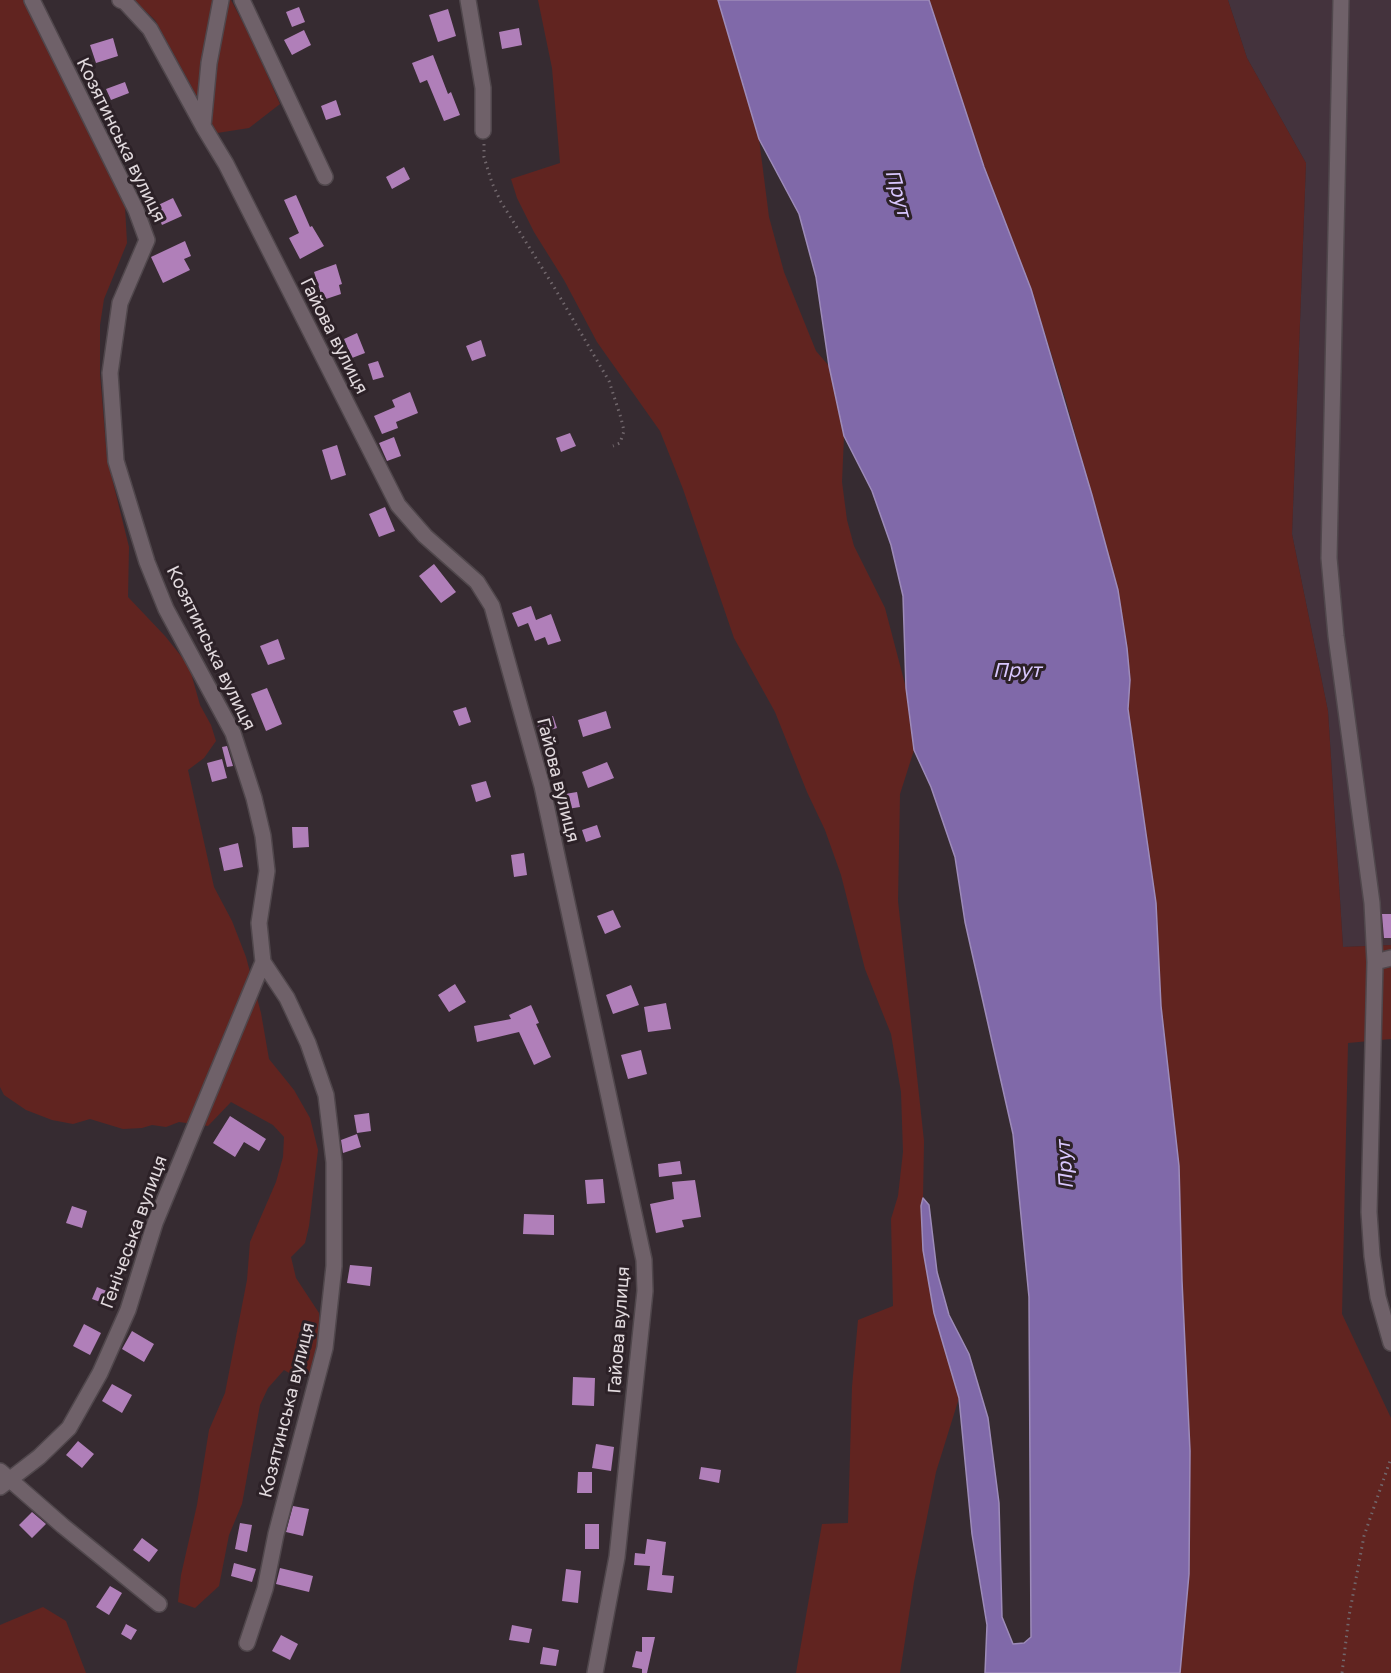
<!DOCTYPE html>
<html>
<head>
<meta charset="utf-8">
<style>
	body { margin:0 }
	canvas { display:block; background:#362b31 }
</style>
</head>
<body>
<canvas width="1391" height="1673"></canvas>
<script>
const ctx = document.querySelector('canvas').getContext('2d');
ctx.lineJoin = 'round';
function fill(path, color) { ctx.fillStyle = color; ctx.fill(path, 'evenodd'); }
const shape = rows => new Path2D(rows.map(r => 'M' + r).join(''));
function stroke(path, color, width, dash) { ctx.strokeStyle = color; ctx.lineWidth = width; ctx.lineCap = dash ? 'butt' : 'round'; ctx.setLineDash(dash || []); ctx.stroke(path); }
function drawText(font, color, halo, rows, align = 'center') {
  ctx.font = font + ' "Golos Text",sans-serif'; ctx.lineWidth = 6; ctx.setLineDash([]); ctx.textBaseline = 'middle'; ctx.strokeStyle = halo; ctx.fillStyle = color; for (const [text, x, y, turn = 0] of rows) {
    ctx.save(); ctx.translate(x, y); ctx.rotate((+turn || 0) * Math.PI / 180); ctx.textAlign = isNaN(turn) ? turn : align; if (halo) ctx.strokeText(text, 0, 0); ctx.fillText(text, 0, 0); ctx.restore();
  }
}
const built = shape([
	[1228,0,1391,0,1391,945,1343,947,1328,711,1292,534,1306,163,1247,58]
]);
const green = shape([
	[0,0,24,0,125,207,127,243,104,299,100,325,100,374,107,458,129,547,128,597,165,636,189,666,200,705,211,725,216,741,204,758,188,770,214,887,232,921,246,957,261,1013,269,1059,294,1090,310,1118,318,1150,309,1226,305,1243,291,1257,296,1278,319,1313,320,1344,315,1371,298,1378,284,1370,268,1388,260,1405,242,1504,229,1535,219,1586,195,1608,178,1602,181,1575,197,1505,209,1430,225,1393,247,1280,250,1242,276,1182,283,1157,284,1137,273,1125,231,1102,208,1126,179,1122,166,1127,152,1125,142,1128,123,1129,90,1119,73,1124,52,1120,26,1110,4,1095,0,1087],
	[134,0,231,0,251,38,280,104,249,128,217,133,155,20],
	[538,0,718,0,759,139,769,217,784,272,816,351,829,366,844,436,842,482,847,520,854,546,885,608,906,688,914,750,900,794,898,901,924,1141,923,1198,921,1206,923,1250,934,1313,959,1398,936,1472,914,1582,900,1673,796,1673,822,1524,848,1523,852,1387,858,1320,893,1306,891,1219,898,1196,903,1152,901,1092,891,1034,865,969,841,875,825,830,807,792,775,712,734,638,683,489,660,431,597,342,564,280,534,232,517,198,511,179,560,163,552,68],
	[929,0,1228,0,1247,58,1306,163,1292,534,1328,711,1343,947,1391,945,1391,1039,1348,1043,1342,1314,1391,1418,1391,1673,1180,1673,1189,1574,1179,1166,1161,1006,1156,903,1128,709,1130,680,1118,590,1066,401,1031,289,984,167],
	[43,1607,66,1621,86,1673,0,1673,0,1625]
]);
const water = shape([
	[718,0,929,0,984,167,1031,289,1092,495,1118,590,1127,648,1130,680,1128,709,1156,903,1161,1006,1179,1166,1182,1281,1190,1451,1189,1574,1180,1673,985,1673,987,1625,972,1534,959,1398,934,1313,923,1250,921,1206,923,1198,929,1205,937,1272,949,1315,969,1354,988,1418,999,1503,1002,1617,1013,1644,1024,1643,1031,1637,1029,1297,1013,1134,965,922,955,857,931,787,914,750,906,688,903,596,891,545,872,491,844,436,829,366,816,277,799,214,759,139,718,0]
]);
const building = shape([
	[299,7,305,22,292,27,286,12],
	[448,9,456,36,438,42,429,15],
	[519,28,522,45,502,49,499,32],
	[304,30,311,45,292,55,284,40],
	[113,38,118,56,96,63,90,45],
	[433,55,448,94,451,92,460,115,444,121,427,80,420,83,412,63],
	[125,82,129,93,111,100,106,89],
	[336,100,341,115,326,120,321,106],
	[404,167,410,179,392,189,386,177],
	[296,195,310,227,312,226,324,246,300,259,289,238,299,233,284,200],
	[173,198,182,216,162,225,154,207],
	[185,241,191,256,184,259,190,270,163,283,151,257],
	[336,264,342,284,339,285,341,294,323,300,314,272],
	[357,333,365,353,352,358,344,339],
	[481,340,486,356,472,361,466,346],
	[378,361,384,377,373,380,368,364],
	[410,392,418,413,396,422,398,428,382,434,374,416,395,407,392,400],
	[570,433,576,446,561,452,556,438],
	[394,437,401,456,387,461,379,443],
	[337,445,346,475,331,480,322,450],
	[385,507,395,531,379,537,369,514],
	[434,564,456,592,441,603,419,576],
	[531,606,536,620,551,614,561,641,548,645,545,637,535,641,528,623,518,627,512,613],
	[278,639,285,659,268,665,260,646],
	[267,688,282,724,266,731,251,694],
	[466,707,471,722,459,726,453,711],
	[606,711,611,728,583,737,578,720],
	[553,716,557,728,540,733,536,721],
	[227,746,233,766,227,767,222,747],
	[222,759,227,778,212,782,207,763],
	[607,762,614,778,588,788,582,772],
	[486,781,491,797,476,802,471,785],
	[577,792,580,807,561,810,559,795],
	[597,825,601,837,586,842,582,830],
	[292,827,308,827,309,847,293,848],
	[238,843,243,867,224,871,219,848],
	[524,853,527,875,514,877,511,855],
	[613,910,621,927,605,934,597,916],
	[1382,914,1391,914,1391,938,1384,938],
	[455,984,466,1002,449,1012,438,995],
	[631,985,639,1005,613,1014,606,995],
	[666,1003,671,1029,648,1032,644,1007],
	[531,1005,539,1023,536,1024,551,1057,534,1065,519,1032,477,1042,474,1026,511,1019,509,1015],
	[641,1050,647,1074,628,1079,621,1055],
	[369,1113,371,1131,357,1133,354,1115],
	[230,1116,266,1139,259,1151,244,1142,235,1157,213,1143],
	[357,1134,361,1147,343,1153,341,1140],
	[680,1161,682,1174,659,1177,658,1164],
	[603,1179,605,1203,587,1204,585,1180],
	[695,1180,701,1217,682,1220,684,1227,656,1233,650,1204,674,1199,672,1182],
	[72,1206,87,1211,82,1228,66,1223],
	[524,1214,554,1215,554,1235,523,1234],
	[350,1265,372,1267,370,1286,347,1283],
	[97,1287,116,1295,111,1306,92,1299],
	[84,1324,101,1333,90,1355,73,1346],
	[132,1331,154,1344,144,1362,122,1349],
	[573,1377,595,1378,594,1406,572,1405],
	[112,1384,132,1395,122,1413,102,1401],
	[78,1441,94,1454,82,1468,66,1455],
	[596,1444,614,1447,611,1471,592,1468],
	[701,1467,721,1470,719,1483,699,1479],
	[578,1472,592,1472,592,1493,577,1493],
	[293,1506,309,1509,303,1536,286,1532],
	[32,1512,46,1524,32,1538,19,1525],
	[240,1523,252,1525,247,1552,235,1549],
	[585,1524,599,1524,599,1549,585,1549],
	[142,1538,158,1550,149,1562,133,1550],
	[647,1539,666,1542,662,1575,674,1576,672,1593,647,1590,650,1566,634,1565,635,1553,645,1554],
	[234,1563,256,1569,252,1582,231,1576],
	[280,1568,313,1576,309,1592,276,1584],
	[566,1569,581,1571,578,1603,562,1601],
	[110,1586,122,1593,109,1615,96,1607],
	[126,1624,137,1630,131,1640,121,1634],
	[512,1625,532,1629,529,1643,509,1640],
	[281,1635,298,1644,290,1660,272,1651],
	[642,1637,655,1637,647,1673,642,1673,642,1669,632,1667,636,1651,642,1652],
	[543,1647,559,1650,556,1666,540,1664]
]);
const path = shape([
	[484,144,484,157,492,183,501,202,554,287,609,381,621,418,624,431,620,443,613,446],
	[1342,1673,1349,1616,1364,1536,1391,1458]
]);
const minor = shape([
	[32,0,136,210,147,240,120,303,110,373,116,461,147,562,166,609,233,733,254,798,263,836,267,871,259,923,263,962,287,998,308,1043,326,1095,334,1162,334,1266,325,1348,276,1534,265,1589,247,1643],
	[120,0,125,2,150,29,203,126,226,164,398,505,425,536,477,582,492,606,542,786,644,1260,645,1291,617,1557,595,1673],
	[242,0,325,177],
	[468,0,483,88,483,131],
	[1341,0,1329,558,1336,636,1372,903,1375,962,1369,1212,1372,1256,1378,1297,1391,1343],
	[203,126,209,63,221,0],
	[1375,962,1391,958],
	[0,1471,63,1526,159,1604],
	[0,1487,39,1457,69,1428,100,1373,128,1310,155,1223,263,962]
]);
const streetNames = [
	["Козятинська вулиця",121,140,64],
	["Гайова вулиця",334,336,63],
	["Козятинська вулиця",211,648,64],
	["Гайова вулиця",558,780,76],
	["Генічеська вулиця",134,1232,-70],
	["Гайова вулиця",619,1330,-86],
	["Козятинська вулиця",287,1410,-76]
];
const waterNames = [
	["Прут",898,193,74],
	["Прут",1017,671],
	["Прут",1065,1165,-94]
];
fill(built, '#44333d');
fill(green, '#612420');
fill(water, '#8069a9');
stroke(water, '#9d8bb9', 1.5);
fill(building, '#b07fb9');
stroke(minor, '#50474c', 18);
stroke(path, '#71676c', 3, [1.5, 4.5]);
stroke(minor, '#6f6169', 15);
drawText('18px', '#e2dade', '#2c2127', streetNames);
drawText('italic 20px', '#d9c7fe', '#2c2127', waterNames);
</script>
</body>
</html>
